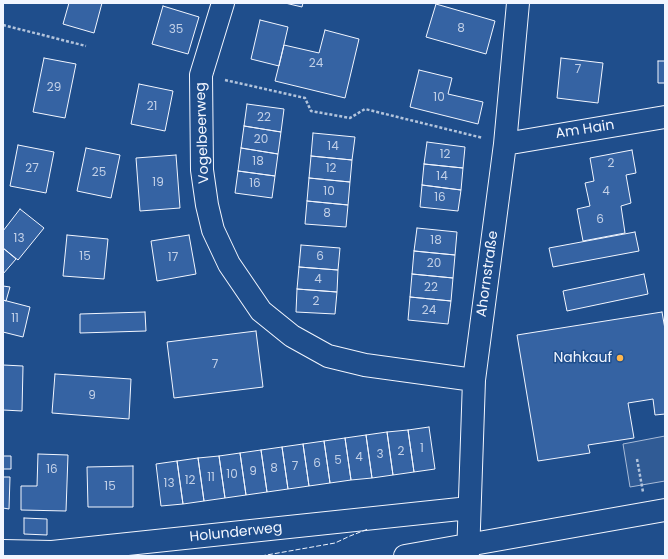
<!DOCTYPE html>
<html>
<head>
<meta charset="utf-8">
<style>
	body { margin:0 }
	#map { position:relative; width:668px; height:559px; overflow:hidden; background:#1f4e8c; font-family:Poppins,sans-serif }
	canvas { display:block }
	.frame { position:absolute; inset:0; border:4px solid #f2f6ff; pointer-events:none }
</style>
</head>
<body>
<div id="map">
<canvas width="668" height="559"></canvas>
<div class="frame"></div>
</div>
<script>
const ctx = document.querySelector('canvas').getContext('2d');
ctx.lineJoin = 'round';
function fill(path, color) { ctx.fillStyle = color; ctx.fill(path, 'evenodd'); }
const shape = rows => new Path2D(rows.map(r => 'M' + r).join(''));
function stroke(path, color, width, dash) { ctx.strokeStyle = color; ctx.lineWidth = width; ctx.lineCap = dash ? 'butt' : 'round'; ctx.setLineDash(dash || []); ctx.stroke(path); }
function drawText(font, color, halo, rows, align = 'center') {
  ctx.font = font + ' Poppins,sans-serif'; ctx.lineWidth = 3; ctx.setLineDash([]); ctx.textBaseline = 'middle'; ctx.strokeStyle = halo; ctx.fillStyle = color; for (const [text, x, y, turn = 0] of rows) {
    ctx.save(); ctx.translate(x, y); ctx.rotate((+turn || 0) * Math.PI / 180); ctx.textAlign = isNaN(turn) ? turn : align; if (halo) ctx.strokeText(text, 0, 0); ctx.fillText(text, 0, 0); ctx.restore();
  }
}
const parking = shape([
	[665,436,665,481,630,487,623,444,665,436]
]);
const building = shape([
	[69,3,102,3,94,33,63,24,69,3],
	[285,3,303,3,302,7,285,3],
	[436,4,495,21,486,54,426,37,436,4],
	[163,6,199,17,188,54,152,44,163,6],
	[260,20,288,27,279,66,251,59,260,20],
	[325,30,359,39,345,98,275,81,284,45,319,53,325,30],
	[44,58,76,64,65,118,33,112,44,58],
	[561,58,603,63,598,103,557,98,561,58],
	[658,61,665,61,665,83,658,83,658,61],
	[419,70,452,78,448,94,483,102,478,124,410,107,419,70],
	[139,84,173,91,165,131,131,124,139,84],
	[247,104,284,109,281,132,244,126,247,104],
	[244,126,281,132,278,154,241,148,244,126],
	[313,133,355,137,352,160,311,156,313,133],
	[427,142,465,147,463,168,424,164,427,142],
	[18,145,54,152,46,193,10,186,18,145],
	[86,148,120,155,111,198,77,191,86,148],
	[241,148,278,154,275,176,238,171,241,148],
	[632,150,636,173,626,175,631,203,621,206,625,233,583,241,577,209,590,206,585,183,594,181,590,158,632,150],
	[176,155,180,208,140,211,136,158,176,155],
	[311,156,352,160,350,182,309,178,311,156],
	[424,164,463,168,461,190,422,185,424,164],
	[238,171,275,176,272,198,235,193,238,171],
	[309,178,350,182,348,205,307,201,309,178],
	[422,185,461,190,458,211,420,207,422,185],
	[307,201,348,205,346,227,305,224,307,201],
	[20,209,44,228,18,260,3,248,3,231,20,209],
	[417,228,457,232,455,255,414,251,417,228],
	[635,232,639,251,553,267,549,248,635,232],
	[67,235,108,239,104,279,63,276,67,235],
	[189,235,196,274,157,281,151,241,189,235],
	[301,245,340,248,338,270,299,267,301,245],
	[3,248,16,259,3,274,3,248],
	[414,251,455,255,453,278,412,274,414,251],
	[299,267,338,270,337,292,297,289,299,267],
	[412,274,453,278,451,301,410,297,412,274],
	[644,274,648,294,567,311,563,291,644,274],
	[3,286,10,287,6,301,3,300,3,286],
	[297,289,337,292,335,314,296,312,297,289],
	[410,297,451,301,448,324,408,320,410,297],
	[3,300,30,307,23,337,3,332,3,300],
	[145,312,146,331,80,333,80,314,145,312],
	[662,312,665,329,665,414,655,415,653,399,628,403,634,438,588,445,590,453,538,461,517,335,662,312],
	[256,331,263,387,174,398,167,342,256,331],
	[3,365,23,366,22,411,3,410,3,365],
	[55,374,131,379,129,419,52,413,55,374],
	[429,427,435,469,414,472,408,430,429,427],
	[408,430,414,472,393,475,387,432,408,430],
	[387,432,393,475,372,478,366,435,387,432],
	[366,435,372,478,351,480,345,438,366,435],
	[345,438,351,480,330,483,324,441,345,438],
	[324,441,330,483,309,486,303,444,324,441],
	[303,444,309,486,288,489,282,447,303,444],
	[282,447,288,489,267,492,261,450,282,447],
	[261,450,267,492,246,495,240,453,261,450],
	[240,453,246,495,225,498,219,456,240,453],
	[38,454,68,455,66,511,21,510,21,486,37,486,38,454],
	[3,456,11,456,11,469,3,469,3,456],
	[219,456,225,498,204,501,198,458,219,456],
	[198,458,204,501,183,504,177,461,198,458],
	[177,461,183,504,161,506,156,464,177,461],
	[133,466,133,507,88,507,87,467,133,466],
	[3,477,10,477,9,509,3,508,3,477],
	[24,518,47,519,47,535,24,534,24,518]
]);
const path = shape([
	[3,25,86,46],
	[225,80,305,98,311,111,350,118,365,109,483,138],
	[637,459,643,492]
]);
const minor = shape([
	[223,3,201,75,202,170,207,205,213,230,229,264,261,311,292,336,328,356,365,365,474,380],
	[505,144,665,117],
	[3,551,52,552,469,508],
	[405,556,665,510],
	[468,556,474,380,505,144,518,3]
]);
const fence = shape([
	[261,556,335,543,350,536,368,529]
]);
const markers = [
	[620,358,4,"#ffb74d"]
];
const numberNames = [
	["8",461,29],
	["35",176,30],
	["24",316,64],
	["7",578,70],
	["29",54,88],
	["10",439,98],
	["21",152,107],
	["22",264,118],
	["20",261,140],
	["14",333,147],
	["12",445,155],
	["18",258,162],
	["2",611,164],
	["27",32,169],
	["12",331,169],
	["25",99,173],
	["14",442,177],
	["19",158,183],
	["16",255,184],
	["10",329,192],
	["4",606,192],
	["16",440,198],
	["8",327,214],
	["6",600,220],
	["13",19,239],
	["18",436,241],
	["15",85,257],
	["6",320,257],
	["17",173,258],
	["20",434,264],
	["4",318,280],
	["22",431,288],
	["2",316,302],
	["24",429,311],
	["11",15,319],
	["7",215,365],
	["9",92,396],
	["1",422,449],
	["2",401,452],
	["3",380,455],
	["4",359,458],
	["5",338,461],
	["6",317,464],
	["7",295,467],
	["8",274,469],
	["16",52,470],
	["9",253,472],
	["10",232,475],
	["11",211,478],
	["12",190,481],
	["13",169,484],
	["15",110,487]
];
const streetNames = [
	["Am Hain",585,130,-9],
	["Vogelbeerweg",203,133,-92],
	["Ahornstraße",488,274,-82],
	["Holunderweg",236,533,-6]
];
const poiNames = [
	["Nahkauf",612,358]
];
fill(parking, '#305b95');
stroke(parking, '#a8bbd7', 1);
fill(building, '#3563a3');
stroke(building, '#f2f6ff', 1);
stroke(minor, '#f2f6ff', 24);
stroke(path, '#b3c4dc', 2.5, [3, 2]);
stroke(minor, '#1f4e8c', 22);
stroke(fence, '#f2f6ff', 1, [5, 2]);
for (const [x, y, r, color] of markers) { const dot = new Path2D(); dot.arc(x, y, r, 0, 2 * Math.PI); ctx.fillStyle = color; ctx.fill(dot); stroke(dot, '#1f4e8c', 1.5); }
drawText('12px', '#c3d1e8', null, numberNames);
drawText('14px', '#f2f6ff', '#1f4e8c', streetNames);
drawText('14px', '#f2f6ff', '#1f4e8c', poiNames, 'right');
</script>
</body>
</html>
